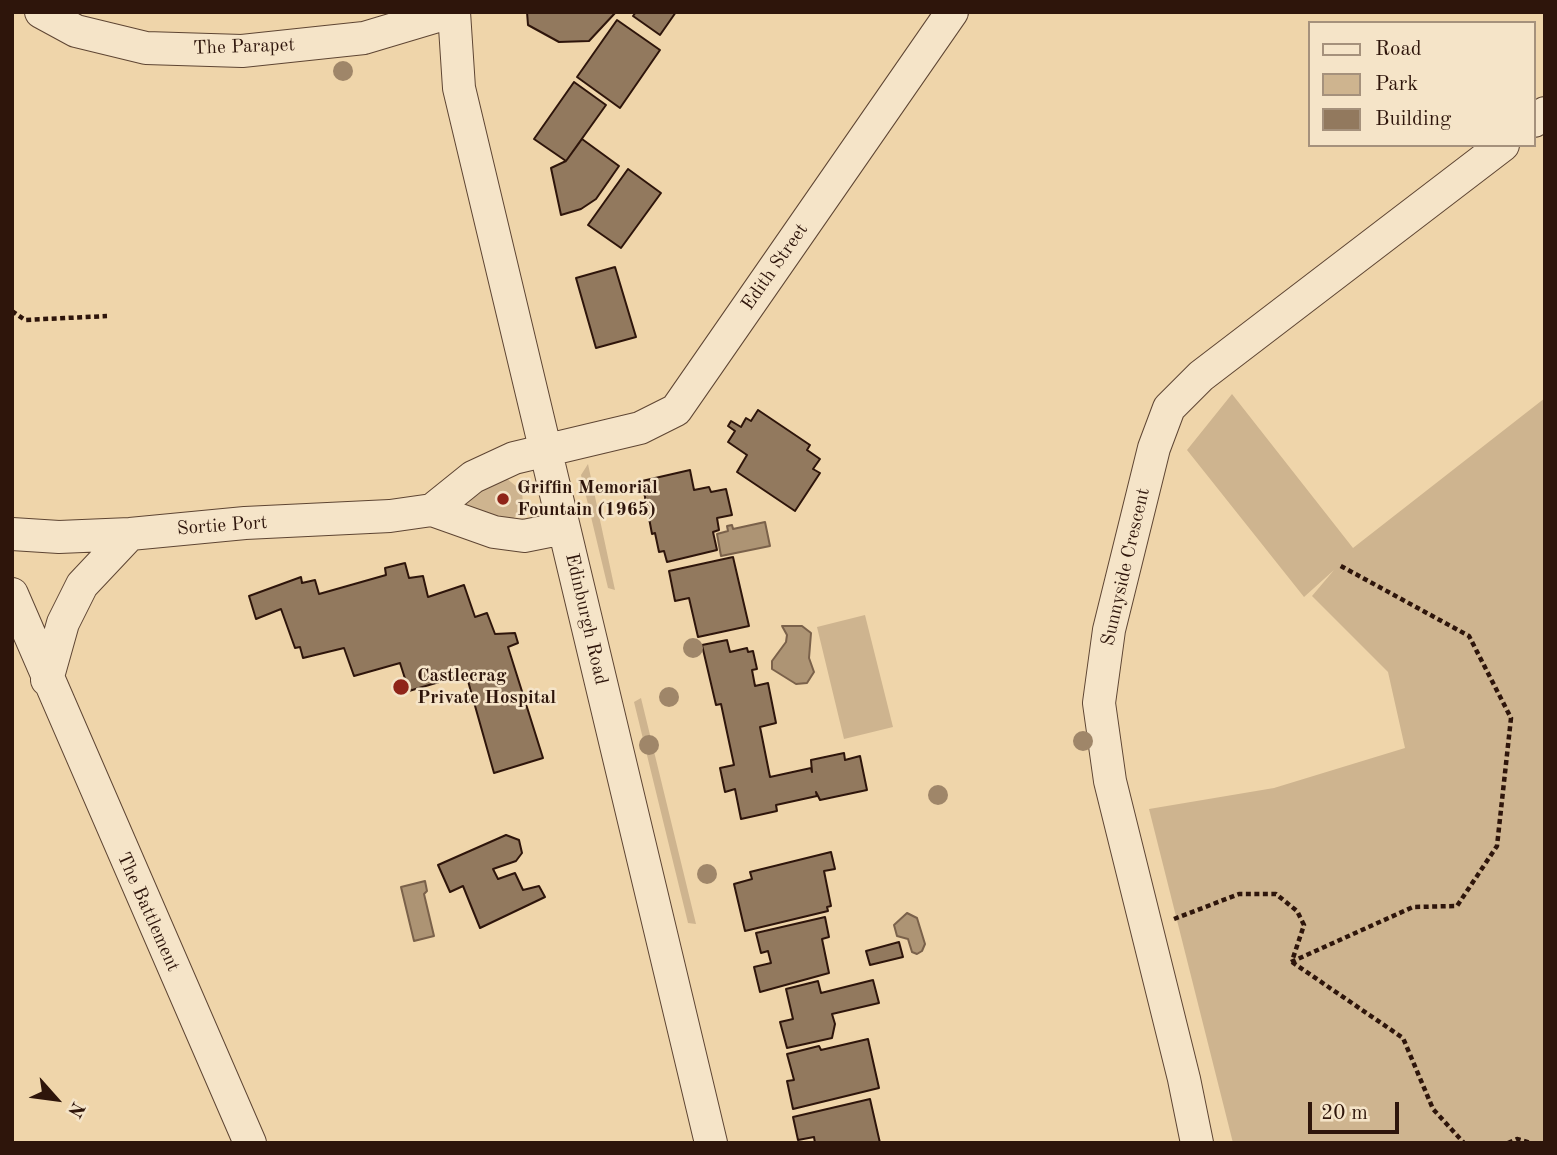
<!DOCTYPE html>
<html>
<head>
<meta charset="utf-8">
<style>
	body { margin:0 }
	#map { position:relative; width:1557px; height:1155px; overflow:hidden; background:#efd5aa; font-family:"Old Standard TT",serif }
	canvas { display:block }
	.frame { position:absolute; inset:0; border:14px solid #2e150b; pointer-events:none }
	.legend { position:absolute; left:1308px; top:21px; width:228px; height:126px; box-sizing:border-box; background:#f5e4c8; border:2px solid #a5917c; margin:0; padding:9px 12px; list-style:none; font-size:21px; color:#2e150b }
	.legend li { display:flex; align-items:center; gap:14px; height:35px }
	.legend b { width:35px; border:2px solid #a5917c }
	.north { position:absolute; left:21px; top:1064px; width:70px; height:70px; -webkit-text-stroke:5px #f5e4c8; paint-order:stroke; rotate:118deg; font-size:19px; font-weight:700; line-height:28px; text-align:center; color:#2e150b }
	.north::after { content:''; display:block; margin:auto; width:24px; height:32px; background:#2e150b; clip-path:polygon(50% 0,100% 100%,50% 72%,0 100%) }
	.scale { position:absolute; left:1308px; top:1102px; width:91px; height:32px; box-sizing:border-box; border:4px solid #2e150b; border-top:0; padding-left:9px; font-size:21px; line-height:24px; white-space:nowrap; color:#2e150b; -webkit-text-stroke:5px #f5e4c8; paint-order:stroke }
</style>
</head>
<body>
<div id="map">
<canvas width="1557" height="1155"></canvas>
<div class="frame"></div>
<ul class="legend">
<li><b style="height:9px;background:#f5e4c8"></b>Road</li>
<li><b style="height:19px;background:#ceb48f"></b>Park</li>
<li><b style="height:19px;background:#92795e"></b>Building</li>
</ul>
<div class="north">N</div>
<div class="scale">20 m</div>
</div>
<script>
const ctx = document.querySelector('canvas').getContext('2d');
ctx.lineJoin = 'round';
function fill(path, color) { ctx.fillStyle = color; ctx.fill(path, 'evenodd'); }
const shape = rows => new Path2D(rows.map(r => 'M' + r).join(''));
function stroke(path, color, width, dash) { ctx.strokeStyle = color; ctx.lineWidth = width; ctx.lineCap = dash ? 'butt' : 'round'; ctx.setLineDash(dash || []); ctx.stroke(path); }
function drawText(font, color, halo, rows, align = 'center') {
  ctx.font = font + ' "Old Standard TT",serif'; ctx.lineWidth = 5; ctx.setLineDash([]); ctx.textBaseline = 'middle'; ctx.strokeStyle = halo; ctx.fillStyle = color; for (const [text, x, y, turn = 0] of rows) {
    ctx.save(); ctx.translate(x, y); ctx.rotate((+turn || 0) * Math.PI / 180); ctx.textAlign = isNaN(turn) ? turn : align; if (halo) ctx.strokeText(text, 0, 0); ctx.fillText(text, 0, 0); ctx.restore();
  }
}
const green = shape([
	[1232,394,1353,548,1545,398,1545,1143,1233,1143,1149,809,1274,788,1405,748,1388,672,1312,596,1334,570,1304,597,1187,450],
	[588,464,615,590,608,588,581,475],
	[506,478,522,491,523,505,515,517,510,520,460,507,461,495],
	[865,615,893,727,844,739,817,627],
	[641,698,696,924,688,923,634,702]
]);
const water = shape([
	[765,522,770,546,721,556,717,534,728,531,727,526,732,525,733,529,765,522],
	[782,626,802,626,811,633,809,658,814,672,807,683,796,684,772,669,772,661,786,642,787,635,782,626],
	[425,881,427,891,424,894,434,936,414,941,401,887,425,881],
	[907,913,917,918,925,944,922,951,917,954,912,952,908,939,897,936,894,925,907,913]
]);
const building = shape([
	[527,12,616,12,589,41,559,42,528,25,527,12],
	[636,12,676,12,660,35,633,16,636,12],
	[617,20,660,50,620,108,577,77,617,20],
	[574,82,606,105,566,161,534,139,574,82],
	[582,139,619,166,596,199,581,209,561,215,551,168,566,161,582,139],
	[628,169,661,193,621,248,588,225,628,169],
	[615,267,636,337,596,348,576,278,615,267],
	[758,410,810,445,807,450,820,459,813,469,820,473,795,511,737,472,747,455,728,442,735,431,728,426,731,421,741,427,746,418,751,421,758,410],
	[690,470,694,490,709,487,711,492,726,489,732,515,717,518,719,530,713,532,717,550,667,562,664,551,659,552,655,533,652,534,642,481,690,470],
	[733,557,749,626,698,637,689,598,675,601,669,571,733,557],
	[405,563,409,578,423,576,428,597,464,585,475,617,487,613,495,634,515,633,518,643,508,647,543,758,494,773,466,674,409,691,400,663,354,676,344,648,303,658,300,647,295,648,281,609,256,619,249,596,301,577,302,583,315,580,319,594,386,575,385,568,405,563],
	[727,640,730,652,747,648,748,652,753,651,757,669,752,670,755,686,768,683,776,723,760,727,770,777,811,768,812,772,811,760,844,753,845,760,860,756,867,790,820,800,816,792,817,796,776,805,777,811,741,819,735,789,725,792,720,768,734,765,721,704,716,705,702,645,727,640],
	[506,835,519,840,522,853,516,861,493,869,498,879,515,873,523,890,539,886,545,897,480,928,463,886,450,892,438,865,506,835],
	[831,852,835,869,824,871,831,906,827,907,828,911,745,931,734,884,752,879,750,872,831,852],
	[825,917,829,937,822,939,829,973,760,992,754,967,771,963,768,951,761,953,756,933,825,917],
	[899,942,903,957,870,965,866,951,899,942],
	[873,980,879,1003,832,1014,835,1024,832,1038,787,1048,780,1022,793,1019,786,989,818,981,821,993,873,980],
	[868,1039,879,1088,793,1109,787,1081,794,1080,787,1054,819,1046,821,1050,868,1039],
	[870,1099,880,1143,815,1143,814,1137,798,1140,793,1117,870,1099]
]);
const path = shape([
	[12,311,25,320,107,316],
	[1174,919,1239,894,1276,894,1297,911,1304,925,1292,961],
	[1291,962,1413,907,1457,906,1497,846,1511,718,1469,636,1339,565],
	[1292,962,1403,1038,1433,1109,1464,1143],
	[1508,1143,1517,1139,1531,1143]
]);
const minor = shape([
	[41,12,76,31,146,48,242,51,364,38,451,12],
	[454,12,459,88,711,1143],
	[1534,121,1545,113],
	[432,510,473,477,514,458,640,428,676,410,952,12],
	[12,534,59,537,130,534,245,523,390,516,432,510,494,532,524,536,564,528],
	[12,594,250,1143],
	[47,680,63,623,82,585,130,534],
	[1197,1143,1184,1079,1110,781,1099,703,1109,630,1154,448,1169,408,1201,376,1503,145]
]);
const trees = [
	[343,71],
	[693,648],
	[669,697],
	[1083,741],
	[649,745],
	[938,795],
	[707,874]
];
const markers = [
	[503,499,7,"#8f2418"],
	[401,687,9,"#8f2418"]
];
const streetNames = [
	["The Parapet",244,47,-2],
	["Edith Street",775,267,-55],
	["Sortie Port",222,526,-4],
	["Sunnyside Crescent",1126,567,-77],
	["Edinburgh Road",586,619,77],
	["The Battlement",148,912,66]
];
const poiNames = [
	["Griffin Memorial",517,488],
	["Fountain (1965)",517,510],
	["Castlecrag",417,676],
	["Private Hospital",417,698]
];
fill(green, '#ceb48f');
fill(water, '#ad9474');
stroke(water, '#7a614a', 2);
fill(building, '#92795e');
stroke(building, '#2e150b', 2);
stroke(minor, '#5e4533', 34);
stroke(path, '#2e150b', 4.5, [5, 3.5]);
stroke(minor, '#f5e4c8', 32);
ctx.fillStyle = '#9f8669';
for (const [x, y] of trees) { ctx.beginPath(); ctx.arc(x, y, 10, 0, 2 * Math.PI); ctx.fill(); }
for (const [x, y, r, color] of markers) { const dot = new Path2D(); dot.arc(x, y, r, 0, 2 * Math.PI); ctx.fillStyle = color; ctx.fill(dot); stroke(dot, '#f5e4c8', 2.5); }
drawText('19px', '#2e150b', '#f5e4c8', streetNames);
drawText('bold 19px', '#2e150b', '#f5e4c8', poiNames, 'left');
</script>
</body>
</html>
